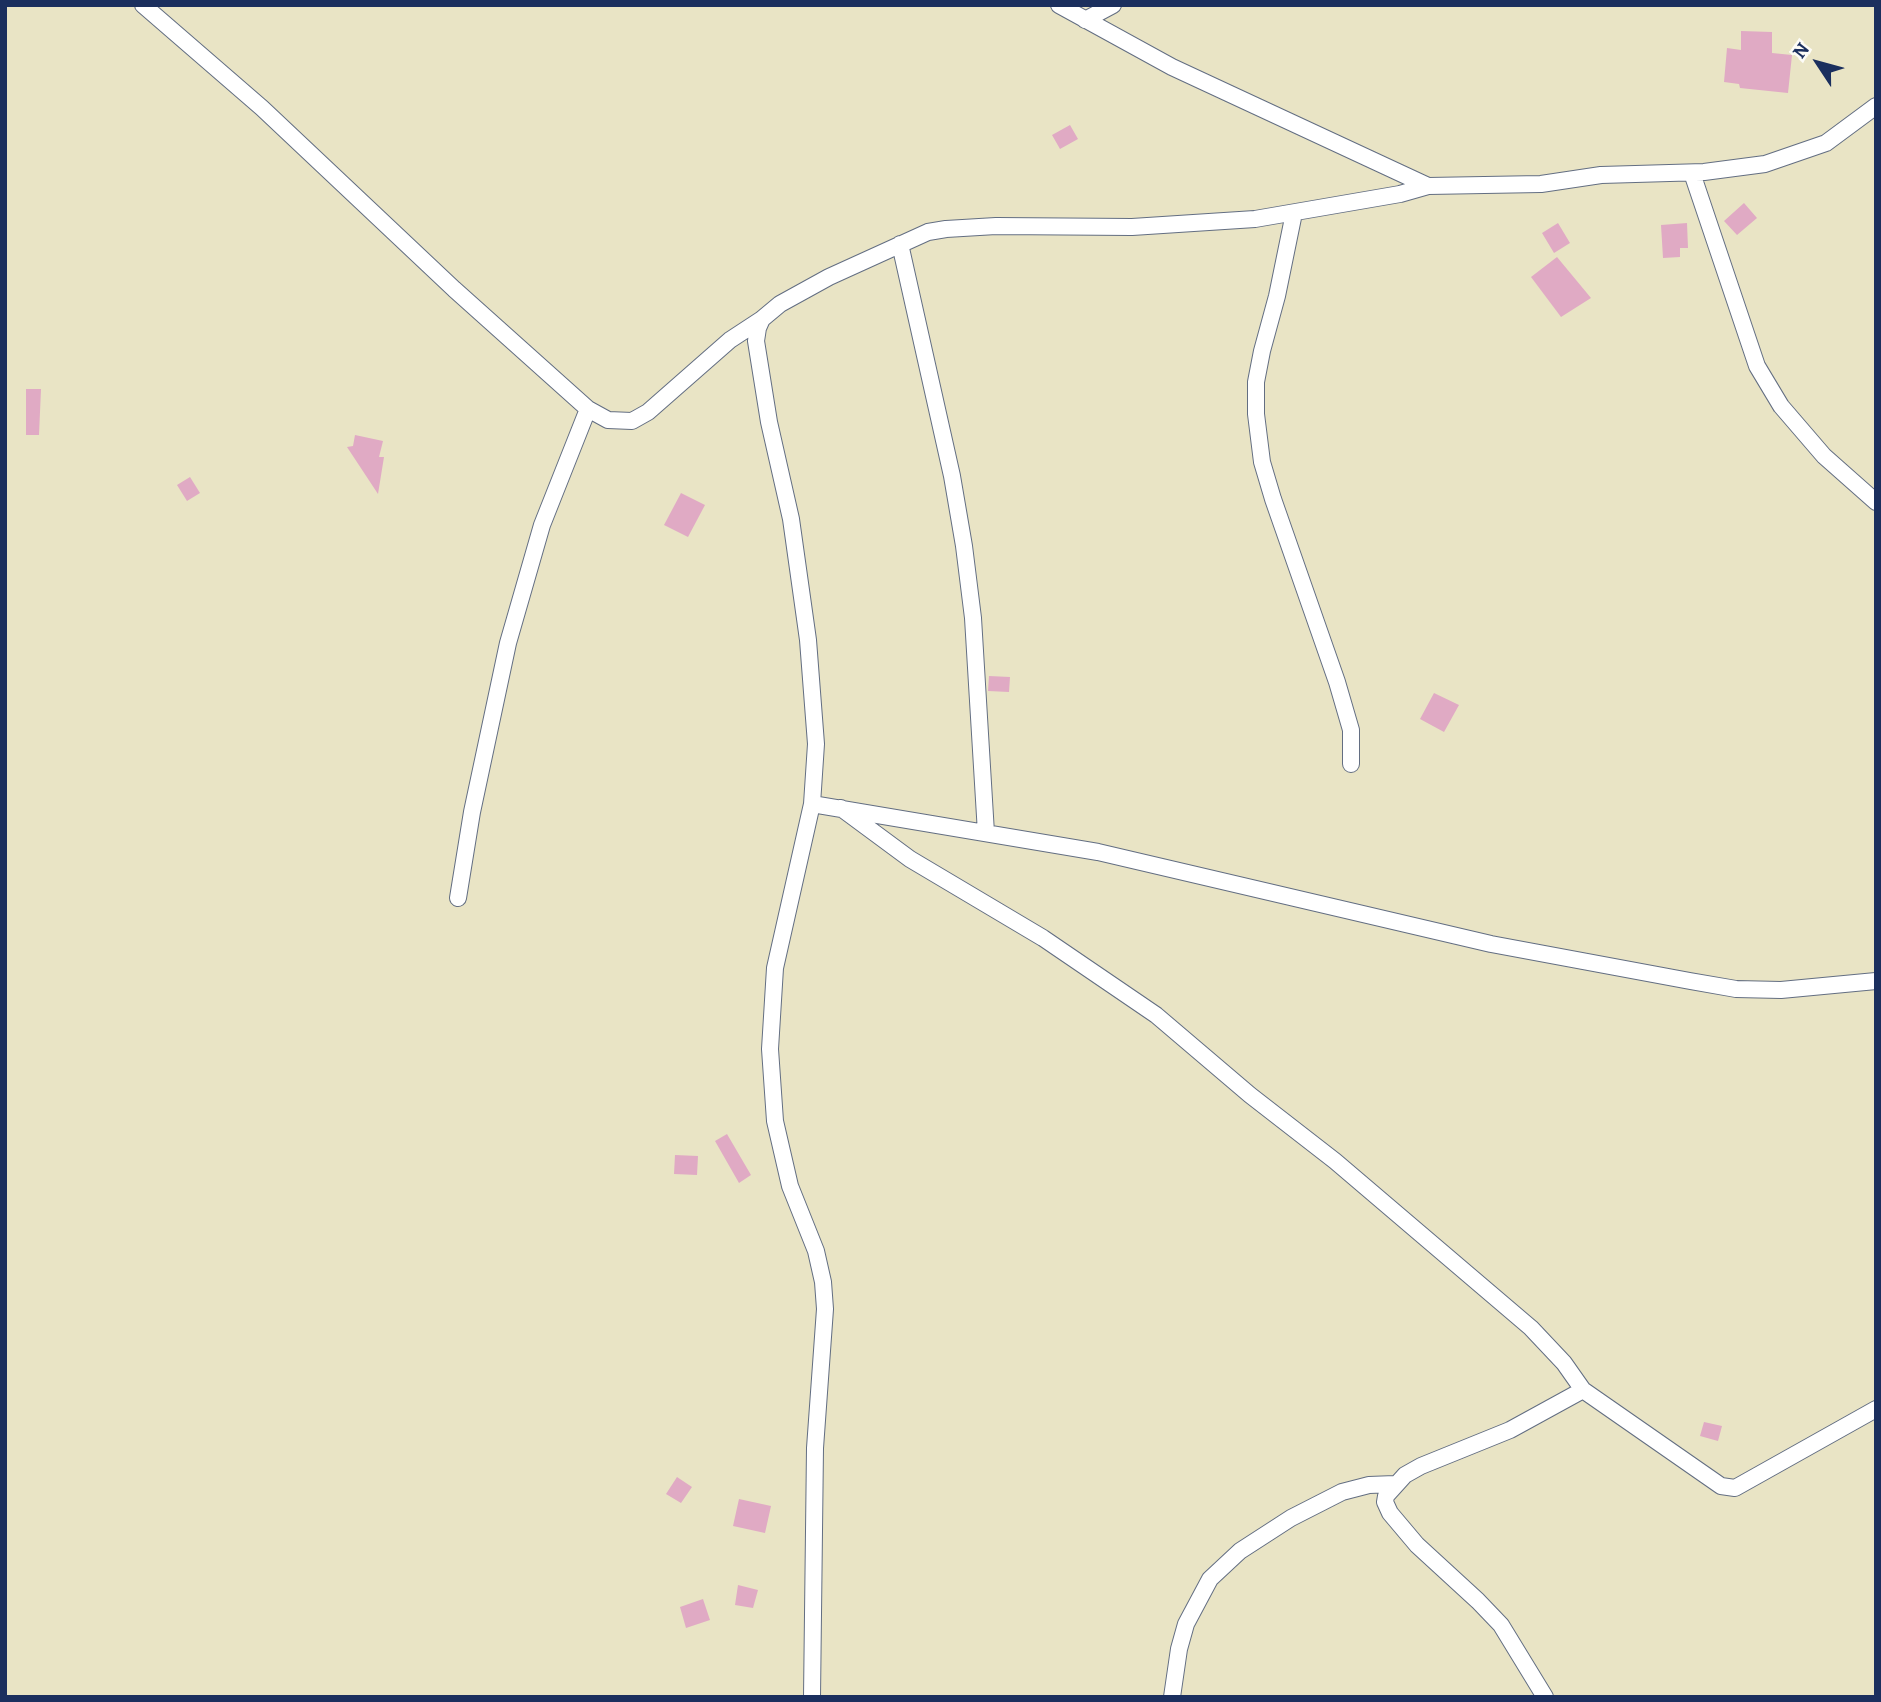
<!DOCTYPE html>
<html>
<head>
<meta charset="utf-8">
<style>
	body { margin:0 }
	#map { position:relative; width:1881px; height:1702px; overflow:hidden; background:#e9e4c5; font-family:Alegreya,serif }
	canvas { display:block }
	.frame { position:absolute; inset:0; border:7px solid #1b2f5e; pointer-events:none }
	.north { position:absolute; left:1783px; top:28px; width:70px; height:70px; -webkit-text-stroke:5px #fdfcf7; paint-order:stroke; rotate:306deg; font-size:19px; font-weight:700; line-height:28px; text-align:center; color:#1b2f5e }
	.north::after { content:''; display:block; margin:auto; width:24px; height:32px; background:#1b2f5e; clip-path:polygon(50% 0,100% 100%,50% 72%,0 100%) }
</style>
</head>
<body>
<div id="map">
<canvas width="1881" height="1702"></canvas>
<div class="frame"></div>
<div class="north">N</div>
</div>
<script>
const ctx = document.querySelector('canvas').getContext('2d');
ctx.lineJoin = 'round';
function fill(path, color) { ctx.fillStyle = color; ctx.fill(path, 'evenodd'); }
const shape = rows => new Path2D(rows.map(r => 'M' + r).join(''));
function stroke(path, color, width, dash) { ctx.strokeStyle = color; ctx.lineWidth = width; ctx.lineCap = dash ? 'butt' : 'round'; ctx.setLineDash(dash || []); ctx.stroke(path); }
const building = shape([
	[1741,31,1772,32,1772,53,1792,55,1788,93,1740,88,1739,84,1724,82,1727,48,1741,50],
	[1070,125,1078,139,1060,149,1052,135],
	[1744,203,1757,218,1737,235,1724,221],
	[1558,223,1570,243,1554,253,1542,233],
	[1687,223,1688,248,1680,248,1680,257,1663,258,1661,225],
	[1557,257,1591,298,1561,317,1531,277],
	[26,389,41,389,39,435,26,435],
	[355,435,383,441,379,457,384,457,378,494,347,447,353,446],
	[190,477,200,493,187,501,177,485],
	[681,493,705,505,688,537,664,525],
	[989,676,1010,677,1009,692,988,691],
	[1434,693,1459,705,1444,732,1420,719],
	[727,1134,751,1175,739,1183,715,1141],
	[675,1155,698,1156,697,1175,674,1174],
	[1704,1422,1722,1426,1718,1441,1700,1436],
	[677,1477,692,1487,681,1503,666,1494],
	[739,1499,771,1506,765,1533,733,1526],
	[738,1585,758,1590,753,1608,735,1605],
	[703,1599,710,1620,686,1628,680,1607]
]);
const street = shape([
	[143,5,262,108,454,289,588,409,608,420,632,421,648,412,730,340,762,319],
	[1059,5,1172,67,1428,186,1541,184,1601,175,1704,172,1765,164,1826,143,1876,106],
	[1085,20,1113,5],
	[1692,173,1757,366,1781,406,1824,456,1876,502],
	[1294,213,1277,296,1262,351,1256,382,1256,414,1262,462,1273,499,1337,682,1351,730,1351,764],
	[900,244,952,476,964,546,973,618,986,833],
	[812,804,1098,852,1491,944,1690,981,1736,989,1781,990,1876,981],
	[841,808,910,859,1043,938,1156,1015,1250,1095,1335,1161,1531,1328,1564,1363,1583,1390,1721,1486,1735,1488,1876,1409],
	[458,898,472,812,508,643,542,525,588,409],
	[812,1697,815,1448,825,1309,823,1282,816,1251,790,1186,775,1121,770,1049,775,968,812,804,816,744,808,640,791,519,769,422,756,341,758,328,762,319,780,304,829,277,928,232,946,229,996,226,1132,227,1255,219,1400,194,1428,186],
	[1172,1697,1179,1649,1186,1624,1210,1579,1240,1551,1291,1518,1342,1492,1369,1485,1395,1484],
	[1545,1697,1501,1625,1478,1601,1417,1545,1390,1513,1385,1502,1386,1496,1405,1475,1421,1466,1510,1430,1583,1390]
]);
fill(building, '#e0aac4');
stroke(street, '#636e82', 18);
stroke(street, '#fff', 16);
</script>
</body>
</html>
